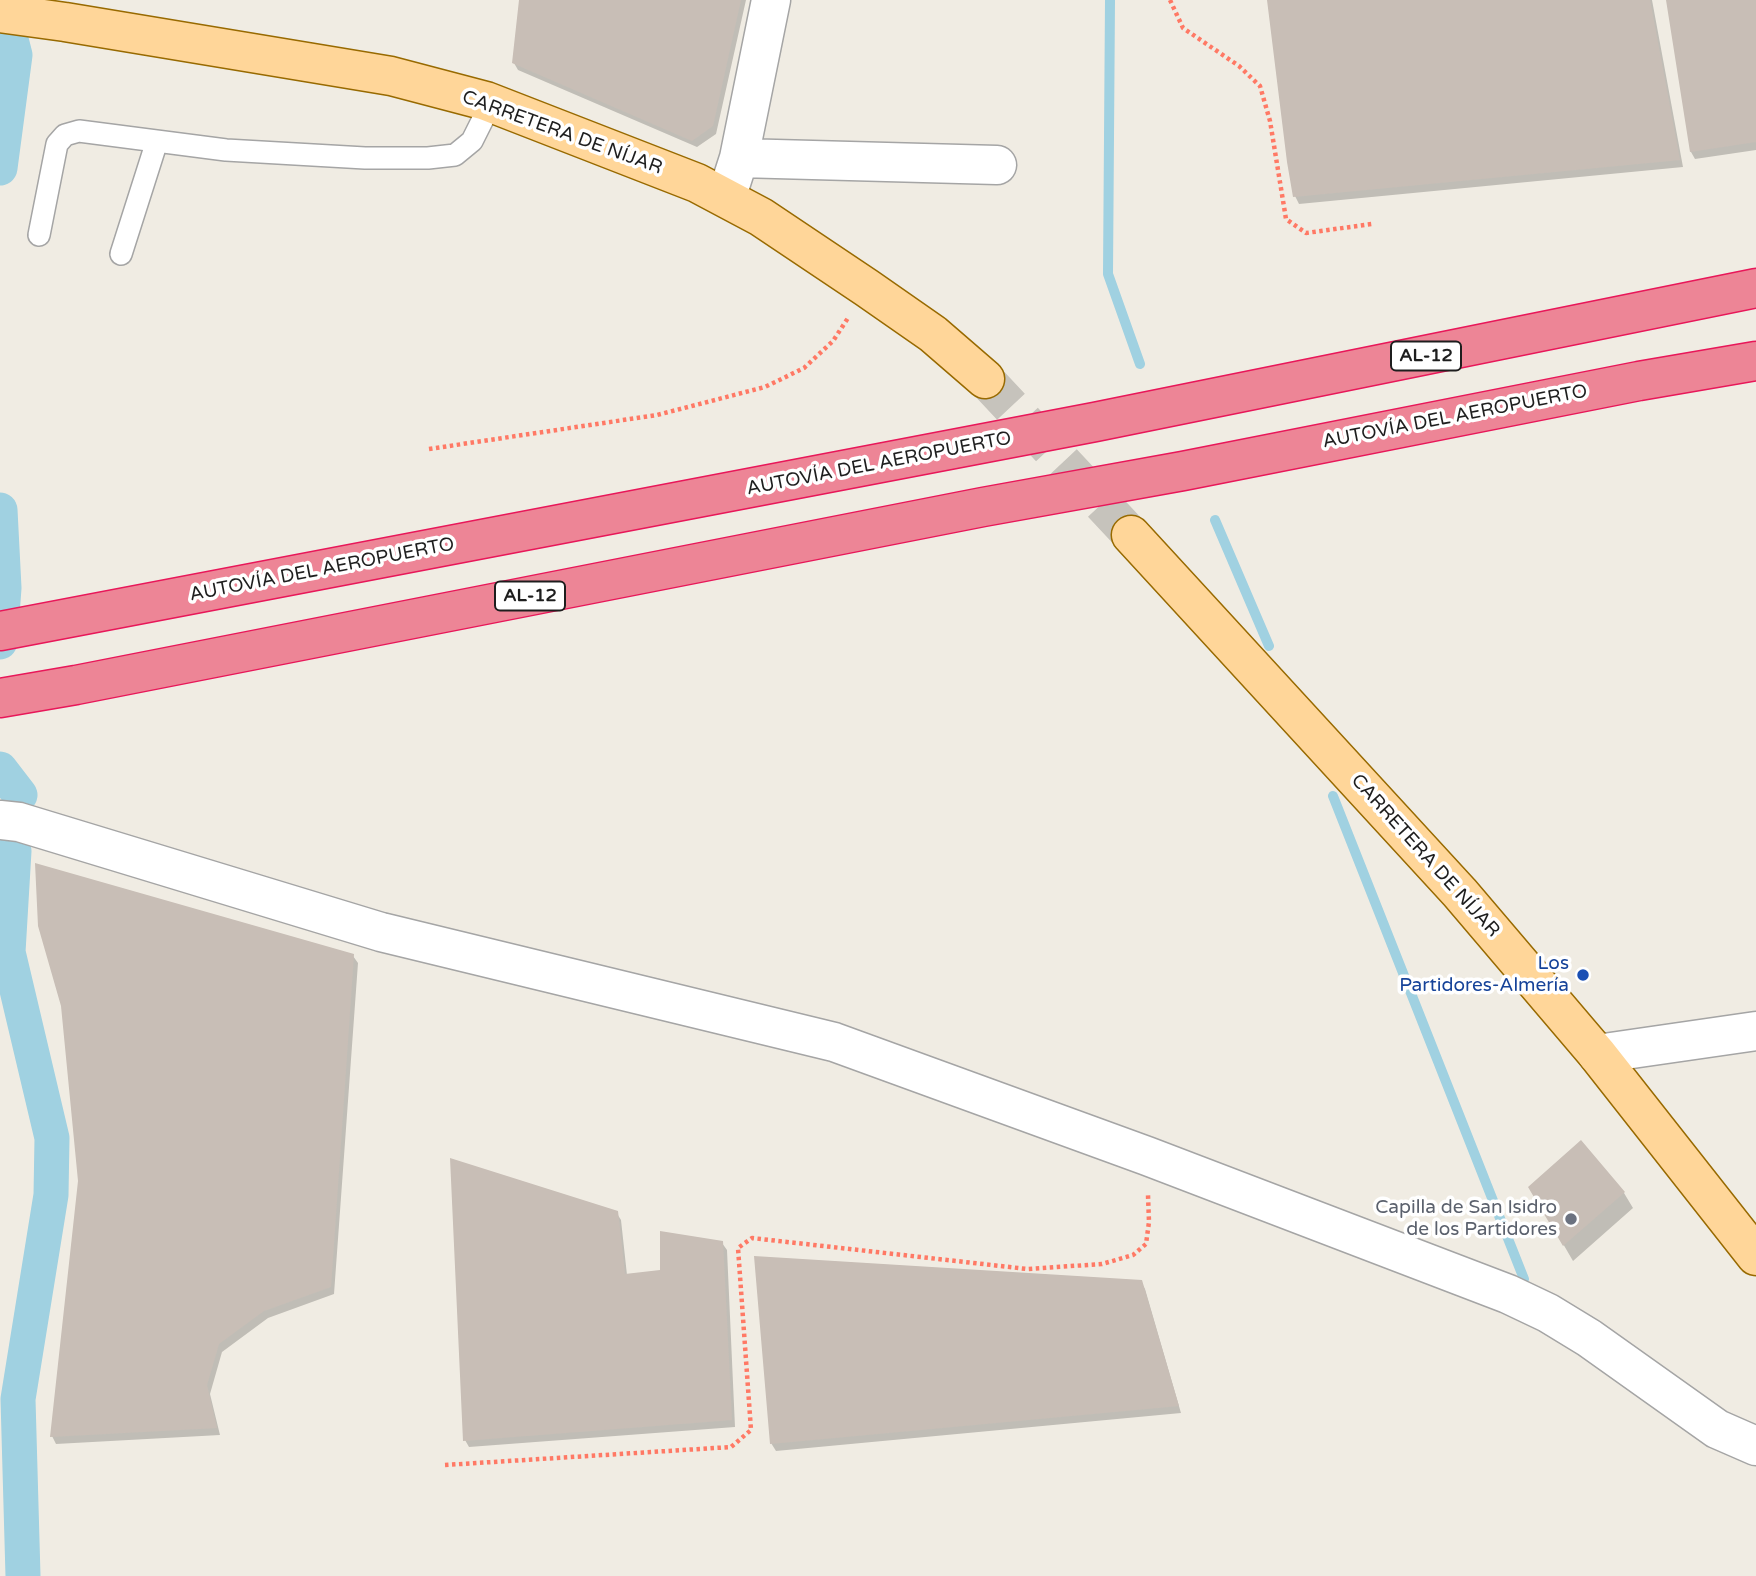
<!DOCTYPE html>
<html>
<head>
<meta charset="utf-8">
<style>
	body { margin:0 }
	canvas { display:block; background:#f0ece3 }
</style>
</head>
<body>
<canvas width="1756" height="1576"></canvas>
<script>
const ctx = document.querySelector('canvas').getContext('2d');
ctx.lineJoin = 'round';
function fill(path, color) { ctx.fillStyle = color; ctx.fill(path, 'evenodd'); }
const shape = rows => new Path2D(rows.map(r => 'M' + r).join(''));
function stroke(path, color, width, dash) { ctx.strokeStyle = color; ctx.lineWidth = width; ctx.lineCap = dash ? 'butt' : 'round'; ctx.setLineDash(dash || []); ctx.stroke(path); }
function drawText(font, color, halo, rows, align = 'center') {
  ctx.font = font + ' "Varela Round",sans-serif'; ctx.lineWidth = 7; ctx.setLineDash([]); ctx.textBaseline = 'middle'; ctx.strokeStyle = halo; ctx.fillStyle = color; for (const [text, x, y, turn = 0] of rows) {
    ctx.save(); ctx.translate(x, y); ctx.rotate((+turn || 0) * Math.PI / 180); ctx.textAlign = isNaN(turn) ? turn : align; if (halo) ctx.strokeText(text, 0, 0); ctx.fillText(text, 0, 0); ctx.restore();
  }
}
const shadow = shape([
	[521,0,746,0,716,134,697,147,518,70,514,63],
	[1269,0,1652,0,1683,167,1299,204,1295,196],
	[1668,0,1756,0,1756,150,1695,159,1691,152],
	[353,956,358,963,334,1294,268,1318,222,1352,210,1394,220,1435,56,1444,52,1436],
	[1530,1187,1624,1193,1633,1208,1573,1261],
	[616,1212,621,1220,627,1275,662,1271,722,1243,727,1250,735,1427,469,1447,465,1440],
	[1141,1282,1145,1289,1181,1413,776,1451,771,1443]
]);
const stream = shape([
	[1110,0,1108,274,1140,364],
	[1215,520,1269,646],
	[1333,796,1524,1279]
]);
const canal = shape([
	[0,168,15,55,1,0],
	[0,510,4,588,0,642],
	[0,769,20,795],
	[14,851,8,952,52,1138,51,1195,18,1399,23,1576]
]);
const building = shape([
	[519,0,741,0,713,126,692,141,512,63],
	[1267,0,1650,0,1680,160,1293,197,1287,162],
	[1666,0,1756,0,1756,142,1690,152],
	[35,863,354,954,331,1287,264,1311,219,1344,207,1385,217,1428,50,1437,78,1181,61,1006,38,926],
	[1581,1140,1625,1192,1563,1246,1528,1187],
	[450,1158,618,1211,625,1274,660,1270,660,1231,723,1241,732,1420,463,1441],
	[754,1256,1142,1280,1179,1406,770,1444]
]);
const primaryTunnel = shape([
	[985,379,1131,535]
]);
const path = shape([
	[1170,0,1183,28,1239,66,1260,86,1270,121,1286,219,1306,233,1372,224],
	[429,449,657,415,765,387,804,368,833,341,848,318],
	[445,1465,731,1447,751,1430,738,1248,752,1238,1027,1269,1102,1264,1133,1255,1146,1244,1149,1222,1148,1195]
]);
const lane = shape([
	[39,235,57,144,65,135,79,131,226,150,365,158,428,158,455,155,472,141,485,115,486,101],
	[121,254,157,141]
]);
const street = shape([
	[739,158,997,165],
	[731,183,739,158,771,0],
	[0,820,19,822,381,932,834,1042,1147,1156,1508,1294,1548,1313,1589,1338,1717,1429,1756,1446],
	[1597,1054,1756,1031]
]);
const primary = shape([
	[0,13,65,22,391,76,486,101,697,183,761,217,867,288,933,334,985,379],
	[1131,535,1460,893,1597,1054,1756,1256]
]);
const highway = shape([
	[0,631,1095,422,1756,288],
	[0,698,76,685,983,507,1183,471,1639,381,1756,361]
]);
const markers = [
	[1583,975,7,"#1a4fb4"],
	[1571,1219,7,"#6b7280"]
];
const shields = [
	[1426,356,70],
	[530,596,70]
];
const shieldNames = [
	["AL-12",1426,356],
	["AL-12",530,596]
];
const streetNames = [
	["CARRETERA DE NÍJAR",562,133,20],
	["AUTOVÍA DEL AEROPUERTO",1455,417,-11],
	["AUTOVÍA DEL AEROPUERTO",879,464,-11],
	["AUTOVÍA DEL AEROPUERTO",322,570,-11],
	["CARRETERA DE NÍJAR",1425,856,48]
];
const transitNames = [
	["Los",1569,964],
	["Partidores-Almería",1569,986]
];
const worshipNames = [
	["Capilla de San Isidro",1557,1208],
	["de los Partidores",1557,1230]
];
fill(shadow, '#0003');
stroke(stream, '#a0d1e1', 10);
stroke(canal, '#a0d1e1', 35);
fill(building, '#c8beb6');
stroke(primaryTunnel, '#c6c3bc', 38, [38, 19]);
stroke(lane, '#a5a5a5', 24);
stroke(street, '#a5a5a5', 41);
stroke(primary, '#986a00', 41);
stroke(highway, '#e81759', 41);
stroke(path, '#ff7965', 4.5, [3.5, 3.5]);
stroke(lane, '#fff', 21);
stroke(street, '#fff', 38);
stroke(primary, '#ffd699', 38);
stroke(highway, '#ed8596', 38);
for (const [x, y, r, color] of markers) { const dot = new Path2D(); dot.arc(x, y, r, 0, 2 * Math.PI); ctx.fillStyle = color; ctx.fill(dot); stroke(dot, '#fff', 2.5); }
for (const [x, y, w] of shields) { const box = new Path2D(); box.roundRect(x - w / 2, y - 14.5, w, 29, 5); ctx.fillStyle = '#fff'; ctx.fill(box); stroke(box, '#1e1e1e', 2); }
drawText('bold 18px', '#1e1e1e', null, shieldNames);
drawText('19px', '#1e1e1e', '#fff', streetNames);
drawText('19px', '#164399', '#fff', transitNames, 'right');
drawText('19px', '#5b616d', '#fff', worshipNames, 'right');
</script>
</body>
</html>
